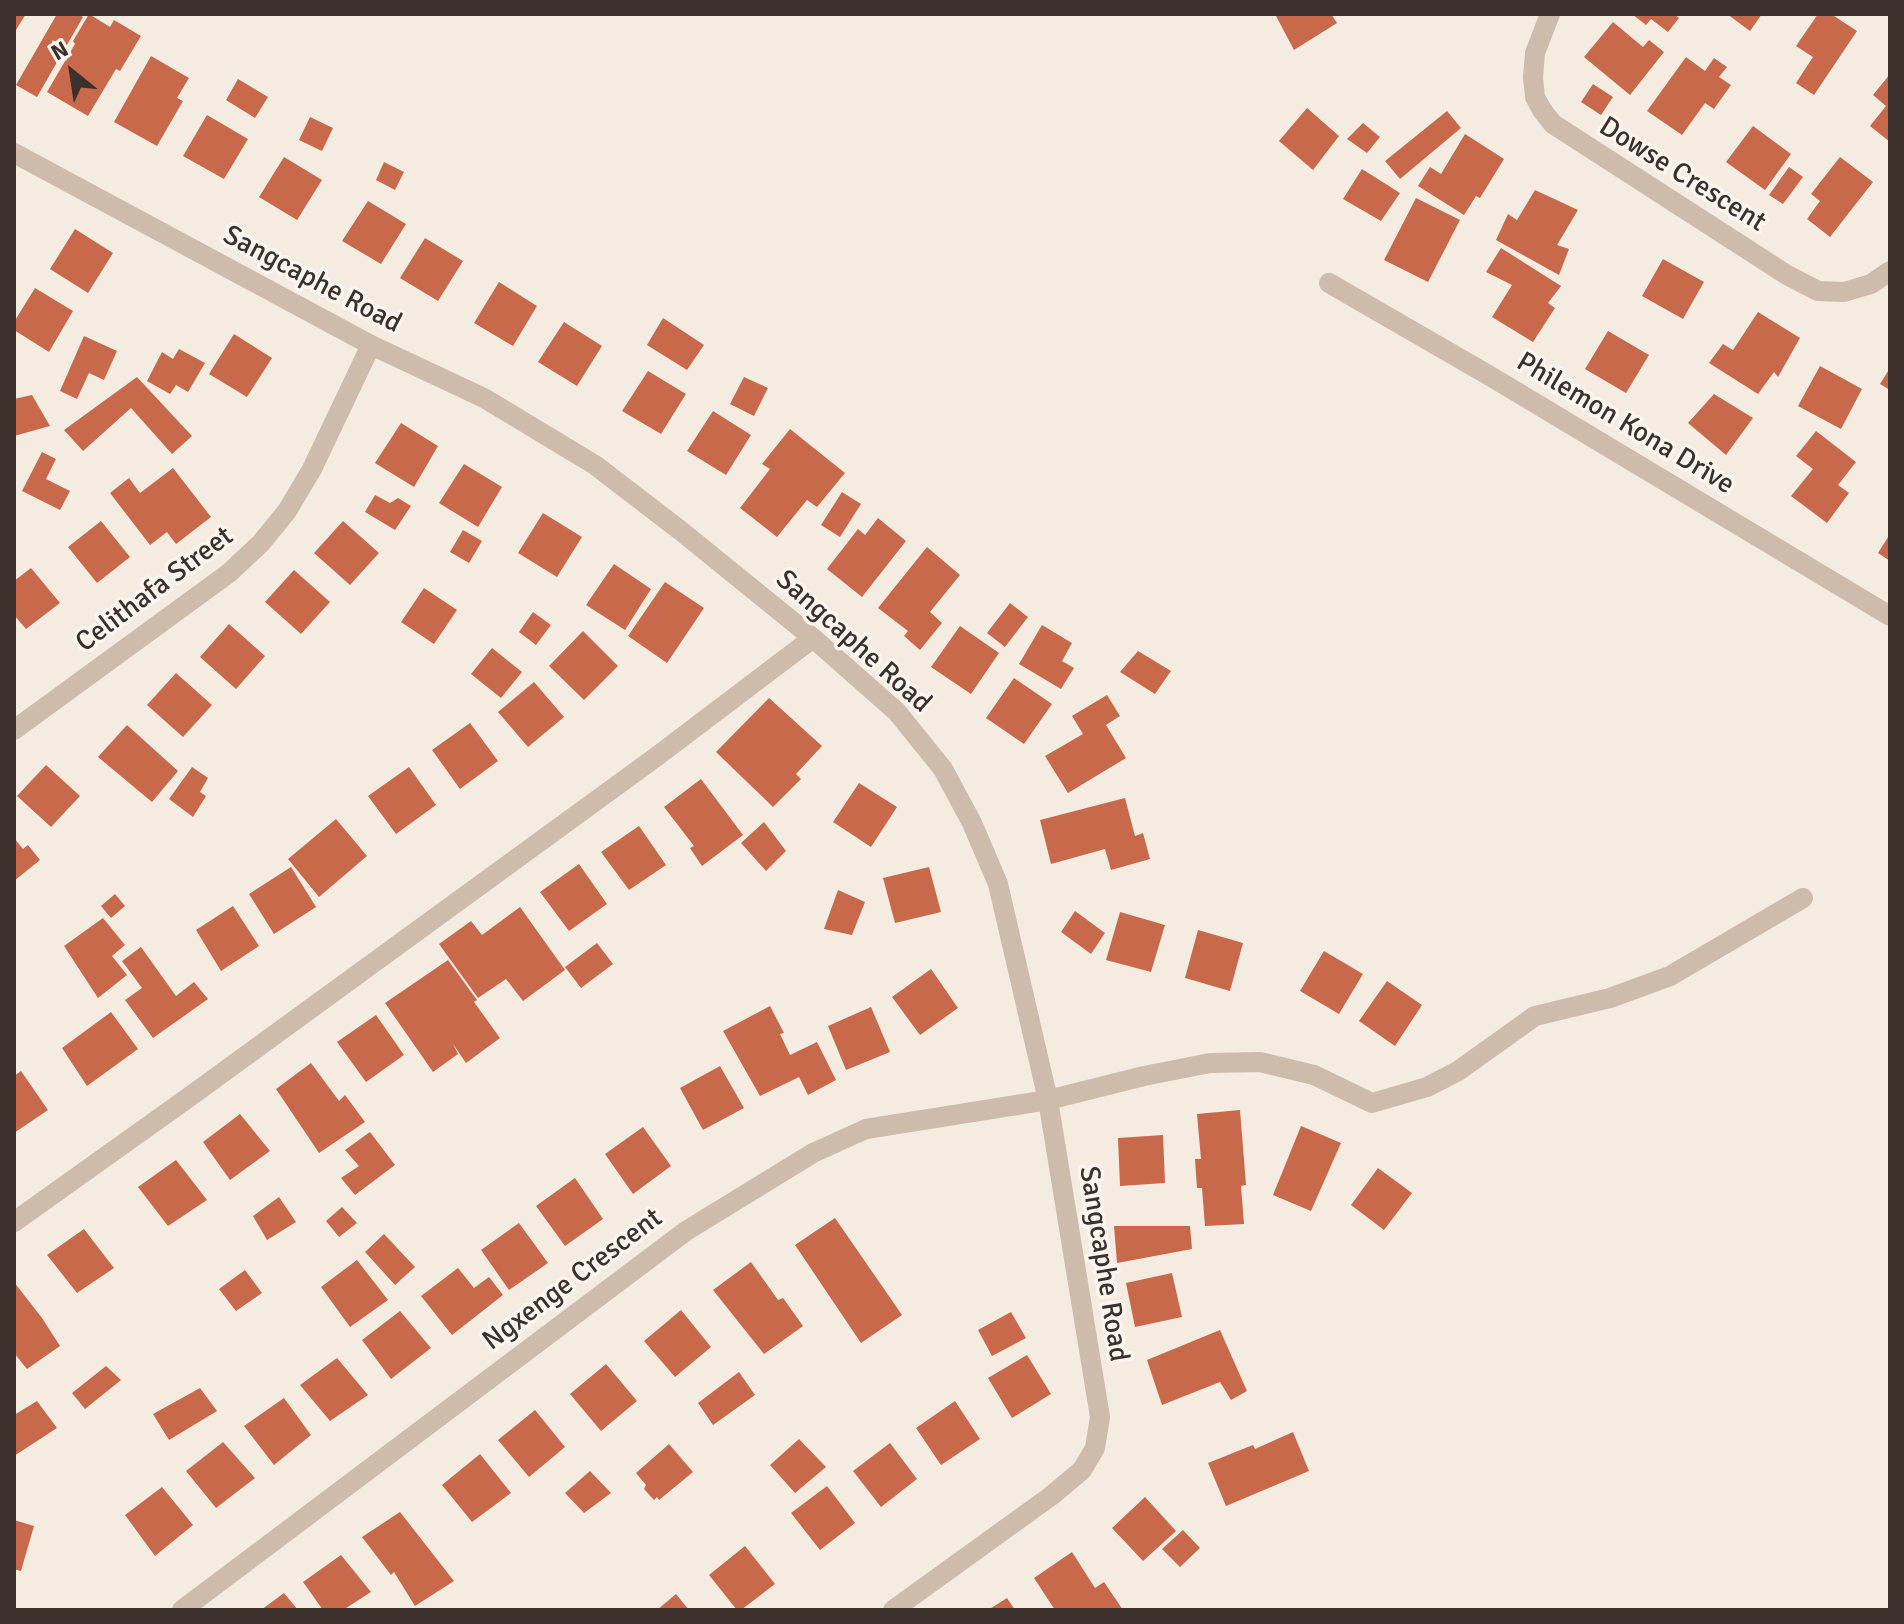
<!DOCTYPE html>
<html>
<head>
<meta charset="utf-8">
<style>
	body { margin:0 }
	#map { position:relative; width:1904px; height:1624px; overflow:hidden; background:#f4ebe1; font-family:Signika,sans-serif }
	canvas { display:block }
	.frame { position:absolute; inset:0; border:16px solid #3b302b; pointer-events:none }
	.north { position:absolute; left:32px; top:32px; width:80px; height:80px; -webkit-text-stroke:6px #fbf5ee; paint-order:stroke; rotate:330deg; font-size:22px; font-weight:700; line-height:32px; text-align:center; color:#3b302b }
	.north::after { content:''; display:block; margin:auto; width:28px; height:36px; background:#3b302b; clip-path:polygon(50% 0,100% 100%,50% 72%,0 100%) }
</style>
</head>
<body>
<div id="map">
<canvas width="1904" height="1624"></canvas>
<div class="frame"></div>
<div class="north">N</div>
</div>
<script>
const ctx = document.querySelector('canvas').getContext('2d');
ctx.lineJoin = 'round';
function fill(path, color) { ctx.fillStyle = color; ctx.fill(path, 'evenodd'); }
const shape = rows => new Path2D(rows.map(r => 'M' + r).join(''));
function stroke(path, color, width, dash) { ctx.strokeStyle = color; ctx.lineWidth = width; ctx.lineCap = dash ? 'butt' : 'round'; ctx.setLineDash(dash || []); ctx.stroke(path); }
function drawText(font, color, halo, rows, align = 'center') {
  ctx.font = font + ' Signika,sans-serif'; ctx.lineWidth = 7; ctx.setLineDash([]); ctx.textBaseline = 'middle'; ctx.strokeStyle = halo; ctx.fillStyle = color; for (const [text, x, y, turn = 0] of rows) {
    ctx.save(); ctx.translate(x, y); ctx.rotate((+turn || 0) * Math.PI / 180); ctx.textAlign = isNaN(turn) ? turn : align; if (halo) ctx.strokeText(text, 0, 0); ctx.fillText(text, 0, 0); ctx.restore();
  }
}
const building = shape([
	[14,14,26,14,14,33],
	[57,14,77,14,83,17,37,97,16,85],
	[89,14,110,27,114,20,141,36,120,71,116,69,88,116,47,92,75,44,73,41],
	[1275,14,1331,14,1337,23,1294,50],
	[1632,14,1674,14,1679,18,1668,32,1651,19,1646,25],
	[1727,14,1762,14,1750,31],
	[1818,14,1831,14,1857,31,1814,95,1796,83,1813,57,1796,46],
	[1613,22,1643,47,1649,40,1664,52,1630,95,1584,57],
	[151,56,189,78,177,98,183,101,157,146,114,122],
	[1686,57,1705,71,1714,58,1727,67,1719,77,1731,85,1714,109,1705,103,1682,135,1647,111],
	[1890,74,1890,142,1870,126,1886,106,1873,95],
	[238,79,268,97,255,118,226,100],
	[1593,84,1613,97,1601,115,1581,102],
	[1307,108,1339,136,1313,170,1279,141],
	[1447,111,1461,128,1400,179,1385,161],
	[207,115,248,139,224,179,183,156],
	[310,117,333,128,322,151,299,140],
	[1363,123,1380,137,1367,153,1347,139],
	[1753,126,1791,154,1765,190,1726,162],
	[1465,134,1504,159,1480,198,1476,196,1464,215,1418,186,1430,167,1441,174],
	[284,157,322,180,297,220,259,197],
	[1840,157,1873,182,1830,237,1807,219,1820,201,1811,194],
	[384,162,404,172,395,190,376,180],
	[1789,167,1803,177,1783,204,1769,195],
	[1362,169,1400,193,1381,221,1343,199],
	[1535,190,1578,210,1557,245,1569,249,1559,275,1496,240,1508,214,1517,220],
	[1416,198,1460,220,1428,282,1384,260],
	[368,201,406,224,381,264,342,241],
	[75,229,113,253,88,293,50,269],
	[425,238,463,261,438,301,400,278],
	[1501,248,1561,286,1548,303,1555,308,1533,342,1492,317,1512,285,1486,272],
	[1663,259,1704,282,1683,319,1642,296],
	[499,282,537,306,513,346,474,323],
	[35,288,73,311,49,352,14,330,14,322],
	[1758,312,1800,338,1778,377,1774,372,1758,394,1709,363,1723,344,1733,350],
	[663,318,704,345,687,370,647,345],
	[564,322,602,346,577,386,538,362],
	[1608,331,1649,355,1626,393,1585,369],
	[234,334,272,358,247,397,209,374],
	[84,336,117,351,104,380,89,373,77,399,60,391],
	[179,349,205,363,188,392,176,385,170,394,147,381,162,352,173,359],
	[1820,366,1862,389,1841,429,1798,406],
	[1890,368,1890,390,1880,384],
	[648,371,686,394,661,434,622,411],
	[137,377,192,436,172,454,131,408,83,451,64,430],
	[744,377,768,388,754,416,730,404],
	[1714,394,1753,418,1726,455,1688,423],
	[32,395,50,426,14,436,14,399],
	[713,411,751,435,726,475,687,451],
	[401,423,438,446,414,487,375,463],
	[790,429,845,473,817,507,807,500,777,537,740,508,770,469,762,464],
	[1816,431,1856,462,1838,485,1849,493,1827,523,1791,496,1813,469,1796,456],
	[42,452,56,459,46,479,70,491,60,510,22,491],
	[464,464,502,487,478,527,439,503],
	[173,468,211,517,176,544,167,532,150,545,110,493,129,478,140,493],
	[842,492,861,504,840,537,821,525],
	[375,495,390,503,398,498,411,506,395,530,365,512],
	[543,513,582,537,557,577,518,553],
	[878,518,906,541,862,597,827,569,858,529,865,535],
	[101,521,130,557,97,583,68,547],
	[343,521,379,553,350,585,314,553],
	[463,530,482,541,469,563,450,552],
	[1890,534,1890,561,1878,553],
	[927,547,960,575,930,612,942,623,920,650,904,636,908,631,878,608],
	[614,564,651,589,625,630,586,605],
	[31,568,60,603,26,629,14,615,14,581],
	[294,570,330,602,301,634,265,602],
	[665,582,704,608,667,663,628,636],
	[424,588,457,610,434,644,401,622],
	[1010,603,1028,617,1005,647,987,633],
	[533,612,551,625,536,645,519,632],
	[229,624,265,656,236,689,200,657],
	[1042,625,1072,643,1062,661,1074,668,1061,689,1019,664],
	[960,626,999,653,971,694,931,667],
	[583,631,618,666,584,700,549,666],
	[492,648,522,672,501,698,471,674],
	[1138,651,1171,671,1155,694,1120,672],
	[176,673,212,705,183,737,147,705],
	[1014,678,1052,704,1024,744,986,718],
	[534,682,564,717,528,747,498,712],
	[1107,695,1120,716,1106,725,1126,758,1068,793,1045,756,1083,734,1072,716],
	[769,698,822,746,796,774,801,779,773,807,716,752],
	[470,723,498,761,460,789,432,750],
	[127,725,178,771,152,802,98,757],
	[46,765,80,796,51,827,17,796],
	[192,767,208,778,200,792,206,796,193,817,169,799],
	[409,767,436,805,396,834,368,796],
	[701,779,743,835,702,866,690,848,694,846,664,807],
	[859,783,897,807,871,847,833,822],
	[1125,798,1135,836,1143,833,1150,859,1111,870,1105,849,1051,864,1040,820],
	[336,819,367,856,319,897,288,859],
	[764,822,786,851,766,871,741,843],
	[639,826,666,865,629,890,601,852],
	[14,838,23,849,28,845,40,860,14,881],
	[579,864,607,904,569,931,540,892],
	[291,867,316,907,274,934,249,894],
	[929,867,941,912,895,923,883,878],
	[838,890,865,902,852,935,824,929],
	[115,894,125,906,111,918,101,906],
	[233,906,259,946,221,971,196,930],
	[520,907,565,970,523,1001,506,979,478,998,439,944,471,921,482,935],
	[1075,911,1105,933,1091,954,1061,932],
	[1120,912,1165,925,1151,972,1106,960],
	[103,918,125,945,112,956,127,975,98,998,64,946],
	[1198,930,1243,943,1230,991,1185,978],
	[597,943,613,964,581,988,565,967],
	[141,947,176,996,194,982,208,999,153,1038,125,1000,142,988,122,961],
	[1324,951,1363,974,1339,1014,1300,991],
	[448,960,477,1000,474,1002,500,1038,466,1063,453,1044,458,1054,433,1072,385,1003],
	[931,969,958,1008,920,1035,892,997],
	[1387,981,1422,1005,1395,1046,1359,1021],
	[770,1006,784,1033,780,1034,790,1055,817,1042,836,1080,808,1095,799,1077,760,1096,723,1031],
	[871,1007,890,1052,846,1070,828,1026],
	[111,1012,138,1049,87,1086,62,1048],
	[376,1015,404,1055,366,1082,337,1042],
	[311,1063,339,1101,345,1095,365,1122,319,1153,276,1089],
	[720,1066,744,1108,703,1130,680,1088],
	[21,1071,48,1110,14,1133,14,1076],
	[1240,1110,1246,1185,1241,1186,1244,1224,1205,1226,1202,1188,1197,1188,1195,1159,1201,1159,1197,1114],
	[240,1114,270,1151,230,1180,203,1142],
	[1301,1126,1341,1143,1311,1211,1273,1195],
	[643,1127,671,1166,633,1194,605,1154],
	[370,1132,395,1165,355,1195,341,1178,359,1166,345,1150],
	[1163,1135,1165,1183,1120,1186,1118,1138],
	[176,1160,207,1200,168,1226,138,1187],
	[1378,1168,1412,1193,1384,1230,1351,1205],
	[575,1178,603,1219,565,1246,536,1206],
	[279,1197,296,1222,267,1240,253,1216],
	[342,1207,357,1223,339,1237,326,1221],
	[835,1218,902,1315,861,1343,795,1245],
	[519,1223,548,1263,509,1290,481,1250],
	[1114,1226,1190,1226,1192,1249,1117,1263],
	[84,1229,114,1268,77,1293,47,1255],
	[384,1234,415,1267,395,1285,365,1252],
	[357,1260,388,1300,350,1327,321,1287],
	[751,1262,778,1300,783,1298,803,1326,764,1354,713,1290],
	[458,1268,474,1288,489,1277,503,1295,452,1335,421,1296],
	[245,1270,262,1293,236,1311,219,1289],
	[1172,1273,1182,1317,1135,1327,1126,1283],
	[14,1282,42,1318,60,1346,27,1369,14,1353],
	[681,1310,711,1347,675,1377,644,1341],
	[400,1311,431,1348,391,1379,362,1340],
	[1011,1312,1026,1338,992,1356,978,1330],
	[1220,1330,1247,1391,1231,1400,1220,1382,1162,1405,1147,1360],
	[1027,1355,1051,1394,1012,1418,988,1378],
	[337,1358,368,1395,330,1421,300,1385],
	[606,1364,637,1401,601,1431,570,1394],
	[106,1366,121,1380,85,1409,72,1393],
	[739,1372,755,1395,713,1425,698,1403],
	[200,1388,217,1411,169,1440,153,1414],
	[284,1398,311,1435,274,1465,244,1426],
	[37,1401,57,1428,14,1456,14,1415],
	[955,1401,980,1439,941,1465,916,1428],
	[535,1410,565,1447,529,1477,498,1440],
	[1293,1432,1309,1471,1226,1506,1208,1463,1253,1445,1255,1449],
	[799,1439,826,1467,795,1493,770,1465],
	[223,1442,255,1478,216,1508,186,1471],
	[890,1443,917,1479,881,1507,853,1471],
	[669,1444,693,1472,659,1500,657,1497,654,1500,644,1489,646,1485,636,1473],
	[480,1454,511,1493,472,1522,442,1485],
	[590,1471,611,1493,584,1513,565,1493],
	[827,1486,855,1523,820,1550,791,1513],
	[162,1487,193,1525,155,1556,125,1515],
	[1145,1497,1176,1531,1143,1561,1112,1528],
	[400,1512,454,1581,415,1606,394,1572,391,1575,362,1537],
	[14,1520,34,1526,21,1571,14,1569],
	[1183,1530,1200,1548,1180,1567,1162,1549],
	[745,1546,775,1584,741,1610,737,1610,709,1575],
	[1072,1552,1095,1588,1104,1582,1123,1610,1055,1610,1034,1578],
	[341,1555,371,1592,343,1610,323,1610,303,1582],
	[284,1593,298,1610,261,1610],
	[676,1594,689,1610,657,1610],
	[1007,1598,1015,1610,988,1610]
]);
const minor = shape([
	[1550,14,1535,53,1533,77,1535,97,1542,110,1553,124,1787,275,1818,291,1844,292,1871,284,1890,271],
	[14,153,371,345,484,398,595,465,681,531,813,638,897,712,943,769,972,823,998,884,1048,1100,1100,1417,1095,1448,1082,1470,1051,1496,893,1610],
	[1329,283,1490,376,1890,616],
	[14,730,229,573,261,543,287,511,312,469,371,345],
	[14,1222,192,1095,656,757,813,638],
	[182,1610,686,1231,813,1153,866,1129,1048,1100,1144,1076,1210,1063,1260,1062,1314,1075,1372,1103,1427,1087,1458,1071,1535,1016,1610,998,1670,976,1803,898]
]);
const streetNames = [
	["Dowse Crescent",1682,175,32],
	["Sangcaphe Road",312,280,28],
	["Philemon Kona Drive",1625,424,31],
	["Celithafa Street",155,590,-37],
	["Sangcaphe Road",853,642,42],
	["Sangcaphe Road",1103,1264,81],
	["Ngxenge Crescent",573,1280,-37]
];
fill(building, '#c8694b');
stroke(minor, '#cdbbac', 20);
drawText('28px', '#3b302b', '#fbf5ee', streetNames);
</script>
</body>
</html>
